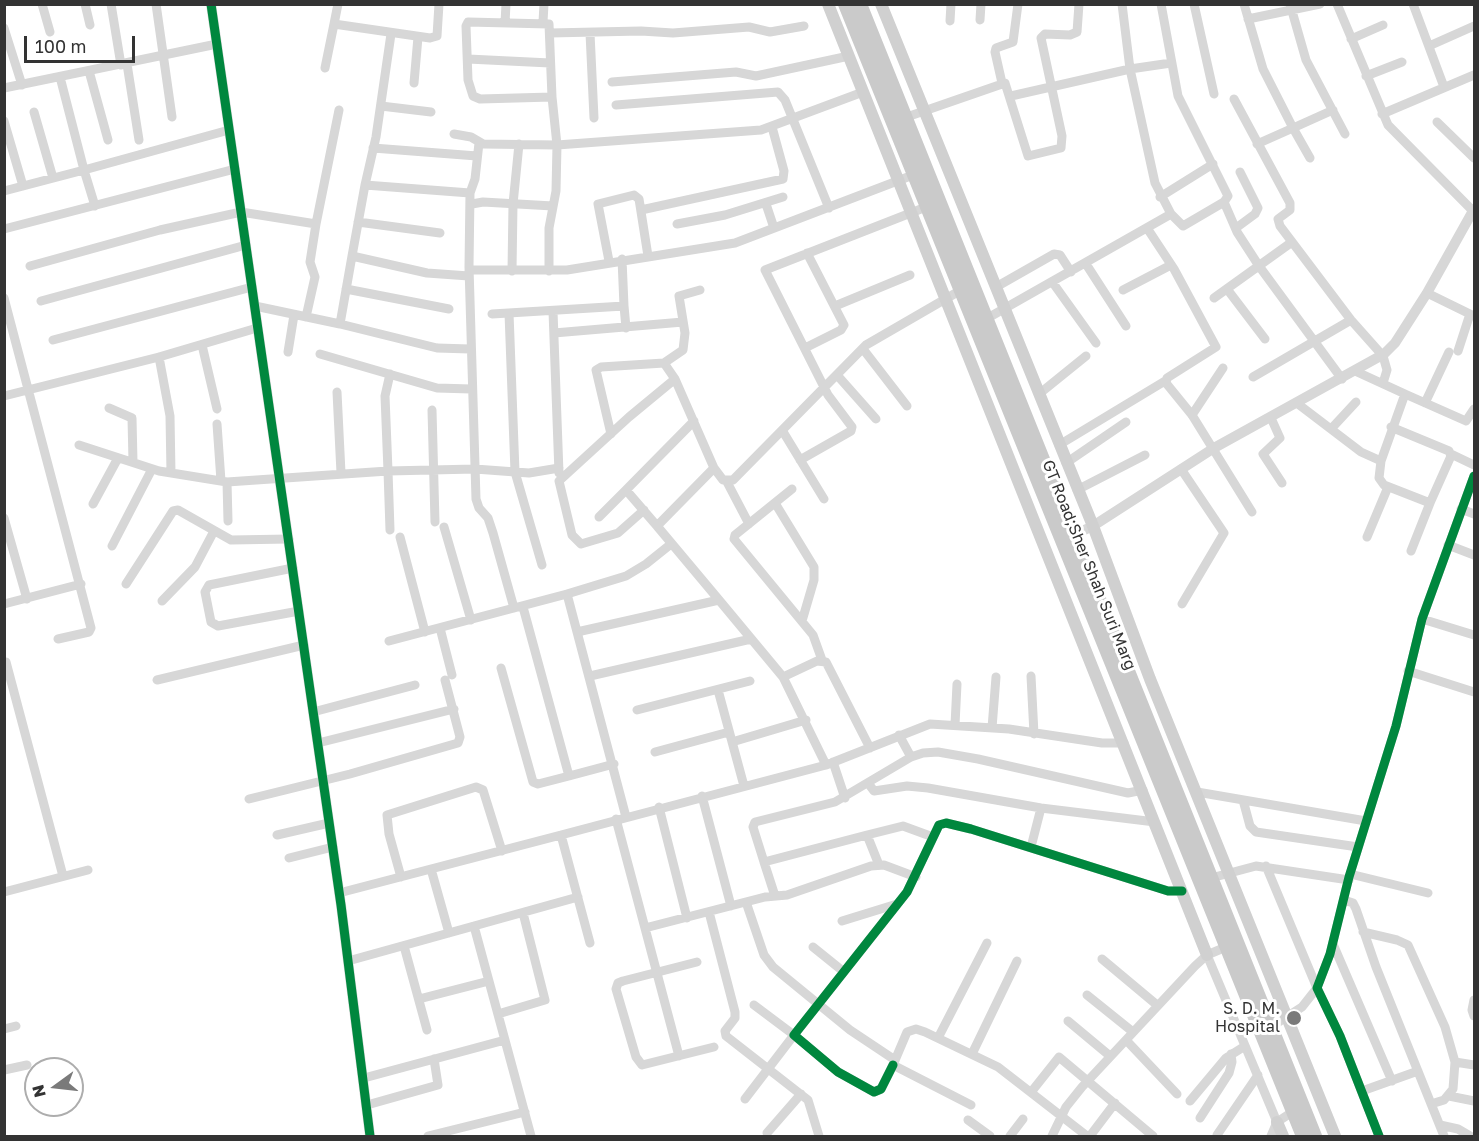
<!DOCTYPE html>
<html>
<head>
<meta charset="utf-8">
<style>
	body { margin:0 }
	#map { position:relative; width:1479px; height:1141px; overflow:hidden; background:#fff; font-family:"Golos Text",sans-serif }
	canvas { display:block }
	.frame { position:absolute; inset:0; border:6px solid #333; pointer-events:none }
	.north { position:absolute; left:24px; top:1057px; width:60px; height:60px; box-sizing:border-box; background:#fff; border:2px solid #adadad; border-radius:50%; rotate:255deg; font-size:16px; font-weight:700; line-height:24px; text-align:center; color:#333 }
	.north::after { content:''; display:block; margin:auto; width:21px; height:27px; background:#7a7a7a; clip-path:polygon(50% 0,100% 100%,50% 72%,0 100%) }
	.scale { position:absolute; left:24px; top:36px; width:111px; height:27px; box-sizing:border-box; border:3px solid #333; border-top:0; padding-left:8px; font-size:18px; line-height:21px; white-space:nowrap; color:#333; -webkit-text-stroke:4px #fff; paint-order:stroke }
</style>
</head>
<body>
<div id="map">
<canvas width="1479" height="1141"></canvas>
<div class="frame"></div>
<div class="north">N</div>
<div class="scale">100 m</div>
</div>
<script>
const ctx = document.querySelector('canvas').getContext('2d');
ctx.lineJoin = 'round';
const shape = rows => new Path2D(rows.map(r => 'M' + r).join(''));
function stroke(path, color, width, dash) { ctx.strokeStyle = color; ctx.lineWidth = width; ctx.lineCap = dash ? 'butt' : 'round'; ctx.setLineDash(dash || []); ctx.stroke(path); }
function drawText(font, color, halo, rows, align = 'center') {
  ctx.font = font + ' "Golos Text",sans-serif'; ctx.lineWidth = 6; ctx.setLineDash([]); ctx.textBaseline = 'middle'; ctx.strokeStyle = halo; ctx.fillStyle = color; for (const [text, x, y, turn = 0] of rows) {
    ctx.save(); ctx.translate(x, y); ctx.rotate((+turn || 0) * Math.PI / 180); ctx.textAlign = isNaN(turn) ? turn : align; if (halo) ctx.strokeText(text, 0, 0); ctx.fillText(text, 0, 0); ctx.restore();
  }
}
const minor = shape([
	[42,4,50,32],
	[85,4,90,25],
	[111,4,121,65],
	[156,4,172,117],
	[338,4,334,24,430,38,437,36,439,4],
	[1122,4,1130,69,1155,183,1171,214,1183,226,1224,202,1228,196,1178,96,1161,4],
	[1194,4,1214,94],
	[1244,4,1263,69,1293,128,1333,110],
	[1290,4,1306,60,1345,134],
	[1337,4,1388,125,1473,211],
	[1413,4,1444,87],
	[1248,19,1320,4],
	[980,20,981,4],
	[950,21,951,4],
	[543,22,544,4],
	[505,23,506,4],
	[4,28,22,85],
	[550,33,641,31,673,33,749,27,770,32,804,26],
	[590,33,594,118],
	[391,34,376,137,365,185,470,193],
	[1351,39,1383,25],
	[1429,46,1474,26],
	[468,59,550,63],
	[127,64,139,140],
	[325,68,334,24],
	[89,71,108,140],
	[1366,76,1402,62],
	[612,82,736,72,756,76,849,56],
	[414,83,418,37],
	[1002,83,995,52,996,48,1013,42,1018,4],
	[4,88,217,44],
	[1011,96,1130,69,1171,63],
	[1234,99,1290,203,1290,210,1278,219,1280,226,1351,320,1383,356,1387,370,1383,383],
	[616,105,778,92,785,100,829,208],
	[381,106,431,112],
	[34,112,53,178],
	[1382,114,1474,75],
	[901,119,1005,83,1028,156,1061,148,1062,136,1041,38,1045,34,1070,35,1077,32,1079,4],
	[4,121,23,186],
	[1437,122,1474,158],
	[454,134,471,137,483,144,557,145,552,97,549,24,468,22,466,26,468,80,473,96,480,99,552,97],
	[479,143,475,179,470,193,469,267,476,499,479,508,488,518,493,533,514,608],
	[1257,144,1293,128,1310,158],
	[373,148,477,156],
	[365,185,352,256,427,273,469,276],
	[4,191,84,170,60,77],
	[1160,197,1213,164],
	[1224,202,1237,232,1259,266,1342,379],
	[472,204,483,202,553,206],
	[766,204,774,228],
	[95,206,84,170,229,130],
	[641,210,783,179,784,171,772,127],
	[358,222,440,233],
	[677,224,725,215,783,197],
	[1147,228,1174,269,1216,347,1167,378,1166,383,1192,415,1252,512],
	[1236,228,1255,214,1258,208,1240,172],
	[4,229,235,169],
	[352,256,340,324,437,348,470,349],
	[609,261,598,204,634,195,639,199,648,256],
	[1086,264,1126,326],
	[30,266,160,230,241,212,316,224],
	[469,270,567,270,735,243,913,175],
	[512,271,513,204,519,144],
	[549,271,549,228,556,191,557,145,761,130,863,92],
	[1053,283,1096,343],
	[996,287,1054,254,1060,255,1071,272],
	[346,289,449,309],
	[1227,289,1265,339],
	[1123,290,1171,265],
	[1427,293,1474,316],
	[4,298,91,628,89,632,58,639],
	[1214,298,1292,242],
	[41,301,246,245],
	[255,306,340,324],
	[624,306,626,328],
	[835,306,910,275],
	[553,311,559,473],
	[509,313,515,472,542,565],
	[492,314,624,306,622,259],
	[306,317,315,277,310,262,316,224,339,110],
	[986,319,1171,214],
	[554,333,683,322],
	[53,340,252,287],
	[202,345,217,409],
	[805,348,841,330,844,325,807,253],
	[863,349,907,406],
	[1458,351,1470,314],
	[288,352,294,315],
	[320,354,437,388,471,389],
	[159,357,170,416,171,473],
	[390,374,385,396,388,471,475,469,529,473,559,468],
	[837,375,876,419],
	[1253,377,1351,320],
	[337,392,341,473],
	[1039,394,1086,356],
	[1405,394,1466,421,1474,409],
	[4,396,159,357,257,328],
	[1425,403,1449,352],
	[1298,404,1361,452,1381,461,1405,394,1355,371],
	[109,408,132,418,133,462],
	[432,410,435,522],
	[1192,415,1223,368],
	[1271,418,1280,438,1263,454,1282,483],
	[217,424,221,481],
	[1331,429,1356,402],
	[782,430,824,499],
	[611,434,596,370,601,367,664,363,683,350,685,333,679,296,700,290],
	[79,445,159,471,227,482,388,471,390,530],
	[1059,445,1165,381],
	[1451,454,1474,465],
	[800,460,851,431,852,427,828,395,765,270,926,207],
	[1381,461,1379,478,1384,485,1430,503,1451,456,1449,451,1391,427],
	[1066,463,1126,422],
	[714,468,723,480,733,480,866,345,961,290],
	[1181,469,1224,533,1182,604],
	[227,482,228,521],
	[727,482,749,524],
	[792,489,735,535,734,539,813,635,822,660],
	[626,490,694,421],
	[1077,490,1145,455],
	[775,503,814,567,814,580,802,621],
	[93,504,118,458],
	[1461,509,1474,514],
	[644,510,618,533,581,544,572,535,559,481,629,417,675,379],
	[599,517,626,490,657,526],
	[4,518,27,599],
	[444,527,471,620],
	[400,537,425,632],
	[1367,537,1388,487],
	[1448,545,1474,555],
	[112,546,152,469],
	[1411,551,1430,503],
	[293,568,209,585,205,592,211,622,218,626,299,611],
	[126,584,173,511,178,510,231,540,289,539],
	[567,594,626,576,646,564,671,544],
	[719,600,783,677,826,765,930,724,1009,729,1102,743,1124,743],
	[162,601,195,567,214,531],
	[4,604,81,584],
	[523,607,569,776,614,764],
	[1422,619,1474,635],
	[440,628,452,675],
	[577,632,719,600,657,526,714,468,675,379,664,363],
	[389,641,567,594,626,817],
	[6,662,63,876],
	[501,668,533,782,538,784,569,776],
	[1408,671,1474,692],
	[590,676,751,639],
	[1031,676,1034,734],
	[783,677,817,661,826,662,870,748],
	[157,680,304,645],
	[718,690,744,786],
	[637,710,750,681],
	[313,712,415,685],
	[955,725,957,684],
	[992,728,996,677],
	[899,735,911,757],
	[732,742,806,720],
	[318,743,454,709],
	[655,752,729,732],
	[833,762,845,798],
	[868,783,874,791,907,786,928,788,1041,808,1155,822],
	[1197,792,1366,821],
	[702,796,731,906],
	[249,799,350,774,458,743,460,737,445,680],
	[1243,800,1250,826,1256,832,1358,847],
	[659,807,687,918],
	[616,819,679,1056],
	[277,835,329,823],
	[867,835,903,826,933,837],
	[1031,847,1041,808],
	[289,858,333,847],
	[764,862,753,827,755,822,835,802,911,757,923,753,938,752,978,759,1128,793,1143,790],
	[1266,866,1317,988,1302,1007,1271,1027],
	[431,869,449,933],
	[1350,874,1428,893],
	[401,877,389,834,387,815,476,787,483,790,502,851],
	[1211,878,1256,866,1349,880],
	[4,892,88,870],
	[339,893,561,835],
	[775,896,764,862,867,835,879,865],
	[1344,900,1353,903,1356,909,1376,967,1444,1136],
	[746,902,764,955,773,967,850,1030,895,1060],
	[709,912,735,1012,735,1018,725,1031,726,1036,808,1100,819,1136],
	[842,921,897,904],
	[645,928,765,897,787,895,871,866,884,865,916,877],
	[1363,932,1397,940,1408,945,1445,1027,1455,1062,1453,1089,1444,1100,1431,1104],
	[590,943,561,835,826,765],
	[1333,944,1392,1081],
	[404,946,427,1030],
	[813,947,844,972],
	[1207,955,1277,1122],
	[1102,959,1157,1005],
	[348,961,474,926],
	[697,962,623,981,618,983,616,989,636,1057,642,1065,714,1047],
	[1087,995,1133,1032],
	[419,999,489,981],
	[1474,1000,1472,1010,1474,1016],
	[498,1014,545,1000,523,913],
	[1068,1021,1110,1056],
	[4,1029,16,1026],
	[938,1038,987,943],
	[1126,1040,1177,1094],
	[972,1054,1017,961],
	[1455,1062,1474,1065],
	[893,1065,881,1089,874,1092,838,1072,794,1035,907,892,939,825,946,823,971,829,1168,891,1182,891],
	[4,1070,27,1065],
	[364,1078,505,1040],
	[1032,1091,1059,1057,1153,1136],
	[1362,1091,1418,1071],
	[1449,1096,1474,1101],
	[745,1099,794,1035,754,1005],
	[1190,1101,1226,1058,1245,1046],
	[367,1105,438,1085,434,1059],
	[971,1105,893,1065,907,1032,916,1029,925,1032,998,1067,1087,1136],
	[1200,1118,1229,1073,1232,1062,1231,1054],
	[968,1120,990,1136],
	[1440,1125,1458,1129,1470,1136],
	[767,1133,801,1094],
	[1217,1135,1258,1075],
	[428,1136,525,1112],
	[531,1136,474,926,578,897],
	[1010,1136,1023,1119],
	[1052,1136,1066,1107,1082,1087,1195,966,1207,955,1226,947],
	[1090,1136,1115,1103],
	[1271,1136,1277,1122,1297,1109],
	[1379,1136,1340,1036,1317,988,1330,954,1349,877,1396,726,1422,619,1474,476]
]);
const tertiary = shape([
	[211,4,341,905,370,1136],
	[1067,538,1093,526,1214,448,1384,354,1395,343,1427,293,1474,209]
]);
const secondary = shape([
	[828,4,1207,955],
	[881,4,1093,526,1150,679,1335,1136],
	[1277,1122,1283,1136]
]);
const primary = shape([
	[845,4,1303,1136],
	[860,4,1315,1136]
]);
const cycleway = shape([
	[211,4,341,905,370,1136],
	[893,1065,881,1089,874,1092,838,1072,794,1035,907,892,939,825,946,823,971,829,1168,891,1182,891],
	[1379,1136,1340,1036,1317,988,1330,954,1349,877,1396,726,1422,619,1474,476]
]);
const markers = [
	[1294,1018,8,"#7a7a7a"]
];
const streetNames = [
	["GT Road;Sher Shah Suri Marg",1089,565,68]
];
const poiNames = [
	["S. D. M.",1280,1009],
	["Hospital",1280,1027]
];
stroke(minor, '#d7d7d7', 9);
stroke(tertiary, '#d7d7d7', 10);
stroke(secondary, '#d0d0d0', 12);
stroke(primary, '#cacaca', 14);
stroke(cycleway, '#00873e', 9);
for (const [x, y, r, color] of markers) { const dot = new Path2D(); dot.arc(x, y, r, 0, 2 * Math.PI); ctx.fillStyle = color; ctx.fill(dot); stroke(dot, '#fff', 2); }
drawText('16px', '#333', '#fff', streetNames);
drawText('16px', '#333', '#fff', poiNames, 'right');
</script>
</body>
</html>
